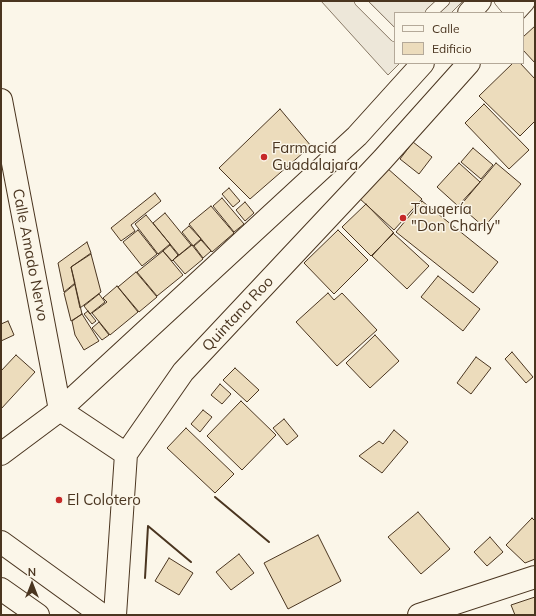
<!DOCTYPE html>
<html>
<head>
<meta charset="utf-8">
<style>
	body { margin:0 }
	#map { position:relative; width:536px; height:616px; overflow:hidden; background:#fbf6e9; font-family:Mulish,sans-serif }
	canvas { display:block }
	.frame { position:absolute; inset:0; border:2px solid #4a3520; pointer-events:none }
	.legend { position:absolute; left:394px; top:12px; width:130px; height:52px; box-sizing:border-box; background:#fbf6e9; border:1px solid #b4a999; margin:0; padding:5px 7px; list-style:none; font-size:12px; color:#4a3520 }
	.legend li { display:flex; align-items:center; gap:8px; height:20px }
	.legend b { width:20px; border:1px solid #b4a999 }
	.north { position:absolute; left:12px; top:564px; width:40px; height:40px; -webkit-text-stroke:3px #fbf6e9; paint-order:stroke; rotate:0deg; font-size:11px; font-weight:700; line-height:16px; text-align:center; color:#4a3520 }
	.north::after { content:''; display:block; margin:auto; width:14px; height:18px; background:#4a3520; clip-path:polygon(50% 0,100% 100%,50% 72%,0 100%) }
</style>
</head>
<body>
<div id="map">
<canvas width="536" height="616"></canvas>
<div class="frame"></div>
<ul class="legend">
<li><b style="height:5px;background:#fbf6e9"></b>Calle</li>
<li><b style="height:11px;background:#ecdcbc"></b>Edificio</li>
</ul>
<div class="north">N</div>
</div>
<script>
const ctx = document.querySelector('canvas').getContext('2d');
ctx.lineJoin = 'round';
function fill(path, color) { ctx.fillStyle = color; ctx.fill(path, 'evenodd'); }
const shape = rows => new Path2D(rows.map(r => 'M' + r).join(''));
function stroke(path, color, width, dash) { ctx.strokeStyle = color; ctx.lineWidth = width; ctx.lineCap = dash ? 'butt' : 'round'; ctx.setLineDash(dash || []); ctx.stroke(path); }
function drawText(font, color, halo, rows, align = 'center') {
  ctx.font = font + ' Mulish,sans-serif'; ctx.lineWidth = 3; ctx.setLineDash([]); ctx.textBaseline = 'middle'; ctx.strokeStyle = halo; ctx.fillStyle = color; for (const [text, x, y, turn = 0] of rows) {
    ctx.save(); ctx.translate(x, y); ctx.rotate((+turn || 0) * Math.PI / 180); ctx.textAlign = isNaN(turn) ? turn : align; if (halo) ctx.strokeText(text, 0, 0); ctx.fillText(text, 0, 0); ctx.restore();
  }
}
const parking = shape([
	[321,1,463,1,451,13,395,13,395,63,400,63,388,75,321,1]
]);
const building = shape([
	[535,26,535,63,523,50,523,37,535,26],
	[513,63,520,63,535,79,535,121,520,136,479,96,513,63],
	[484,104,529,150,509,169,465,123,484,104],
	[280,109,311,146,250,199,219,168,280,109],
	[413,142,432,157,419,174,400,159,413,142],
	[473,148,493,165,481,179,461,162,473,148],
	[459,163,480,182,458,206,437,187,459,163],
	[496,163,521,184,484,227,460,206,496,163],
	[387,168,422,199,394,230,359,198,387,168],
	[229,188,240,201,233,207,222,194,229,188],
	[155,193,161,201,131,225,135,231,121,241,111,228,155,193],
	[222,198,244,224,234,232,213,206,222,198],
	[422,201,498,262,473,293,396,232,422,201],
	[245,202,254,213,245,221,236,210,245,202],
	[366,204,394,233,371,256,342,227,366,204],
	[211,206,234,233,212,252,189,224,211,206],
	[165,213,191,245,179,255,153,223,165,213],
	[146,215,170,244,158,254,135,224,146,215],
	[189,226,201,239,193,246,182,232,189,226],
	[138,230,157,254,142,266,123,242,138,230],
	[338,230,368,260,334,294,304,263,338,230],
	[393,233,429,266,407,289,372,256,393,233],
	[201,240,211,251,203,258,194,246,201,240],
	[87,242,91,253,71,267,75,283,64,292,58,263,87,242],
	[170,245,178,255,172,261,163,251,170,245],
	[192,245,203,259,185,274,173,260,192,245],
	[163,251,183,275,157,296,137,272,163,251],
	[91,254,101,292,80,308,71,267,91,254],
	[136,272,157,297,139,312,118,287,136,272],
	[438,276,480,309,463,331,421,297,438,276],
	[75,284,82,314,71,321,64,293,75,284],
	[117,286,138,312,110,335,92,313,107,302,103,298,117,286],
	[328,293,334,300,342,293,377,330,337,366,296,322,328,293],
	[99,294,105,302,90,314,84,306,99,294],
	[88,311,96,321,92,324,84,314,88,311],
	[82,314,99,341,84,350,75,335,72,321,82,314],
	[8,321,14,335,1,341,1,324,8,321],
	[99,322,109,335,102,340,92,328,99,322],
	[375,335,399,361,370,388,346,363,375,335],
	[512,352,533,377,526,383,505,359,512,352],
	[16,355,35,372,1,409,1,371,16,355],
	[476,357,491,368,471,394,457,383,476,357],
	[235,368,259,390,247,402,223,380,235,368],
	[220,384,231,394,222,404,211,395,220,384],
	[241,401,276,435,242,470,207,436,241,401],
	[203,410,212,417,200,432,191,424,203,410],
	[284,419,298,436,287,445,273,428,284,419],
	[186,428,234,474,215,493,167,448,186,428],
	[394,430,408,442,382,473,359,456,379,441,383,444,394,430],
	[418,512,450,549,421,574,388,537,418,512],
	[532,518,535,521,535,559,525,563,506,545,532,518],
	[318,535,341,581,288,609,264,563,318,535],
	[490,537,503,552,487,566,474,552,490,537],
	[239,554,254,573,231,590,216,572,239,554],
	[169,558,193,573,179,595,155,581,169,558],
	[535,597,535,615,515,615,511,605,535,597]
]);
const lane = shape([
	[360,1,395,36],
	[500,1,510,13],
	[431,13,444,1]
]);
const street = shape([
	[469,13,480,1],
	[513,13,524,1],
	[1,100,60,410,126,454],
	[1,454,60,410,357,136,423,63],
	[115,615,126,454,183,372,383,159,469,63]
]);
const secondary = shape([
	[419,615,535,577]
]);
const primary = shape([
	[1,542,102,615],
	[1,589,38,615]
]);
const wall = shape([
	[215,497,269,542],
	[145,578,148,526,191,562]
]);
const markers = [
	[264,157,4,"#c62828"],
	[403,218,4,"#c62828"],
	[59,500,4,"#c62828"]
];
const poiNames = [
	["Farmacia",272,148],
	["Guadalajara",272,165],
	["Tauqería",411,209],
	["\"Don Charly\"",411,226],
	["El Colotero",67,500]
];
const streetNames = [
	["Calle Amado Nervo",30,255,79],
	["Quintana Roo",238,314,-47]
];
fill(parking, '#ede7d9');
stroke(parking, '#887966', 1);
fill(building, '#ecdcbc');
stroke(building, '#4a3520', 1);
stroke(lane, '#4a3520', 12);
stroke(street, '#4a3520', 24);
stroke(secondary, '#4a3520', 24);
stroke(primary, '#4a3520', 24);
stroke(lane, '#fbf6e9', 11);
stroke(street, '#fbf6e9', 22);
stroke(secondary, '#fbf6e9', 22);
stroke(primary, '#fbf6e9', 22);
stroke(wall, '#4a3520', 2);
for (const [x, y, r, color] of markers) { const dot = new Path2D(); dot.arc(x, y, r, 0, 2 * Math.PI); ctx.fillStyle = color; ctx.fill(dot); stroke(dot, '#fbf6e9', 1.5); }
drawText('15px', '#4a3520', '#fbf6e9', poiNames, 'left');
drawText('15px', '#4a3520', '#fbf6e9', streetNames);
</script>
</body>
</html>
